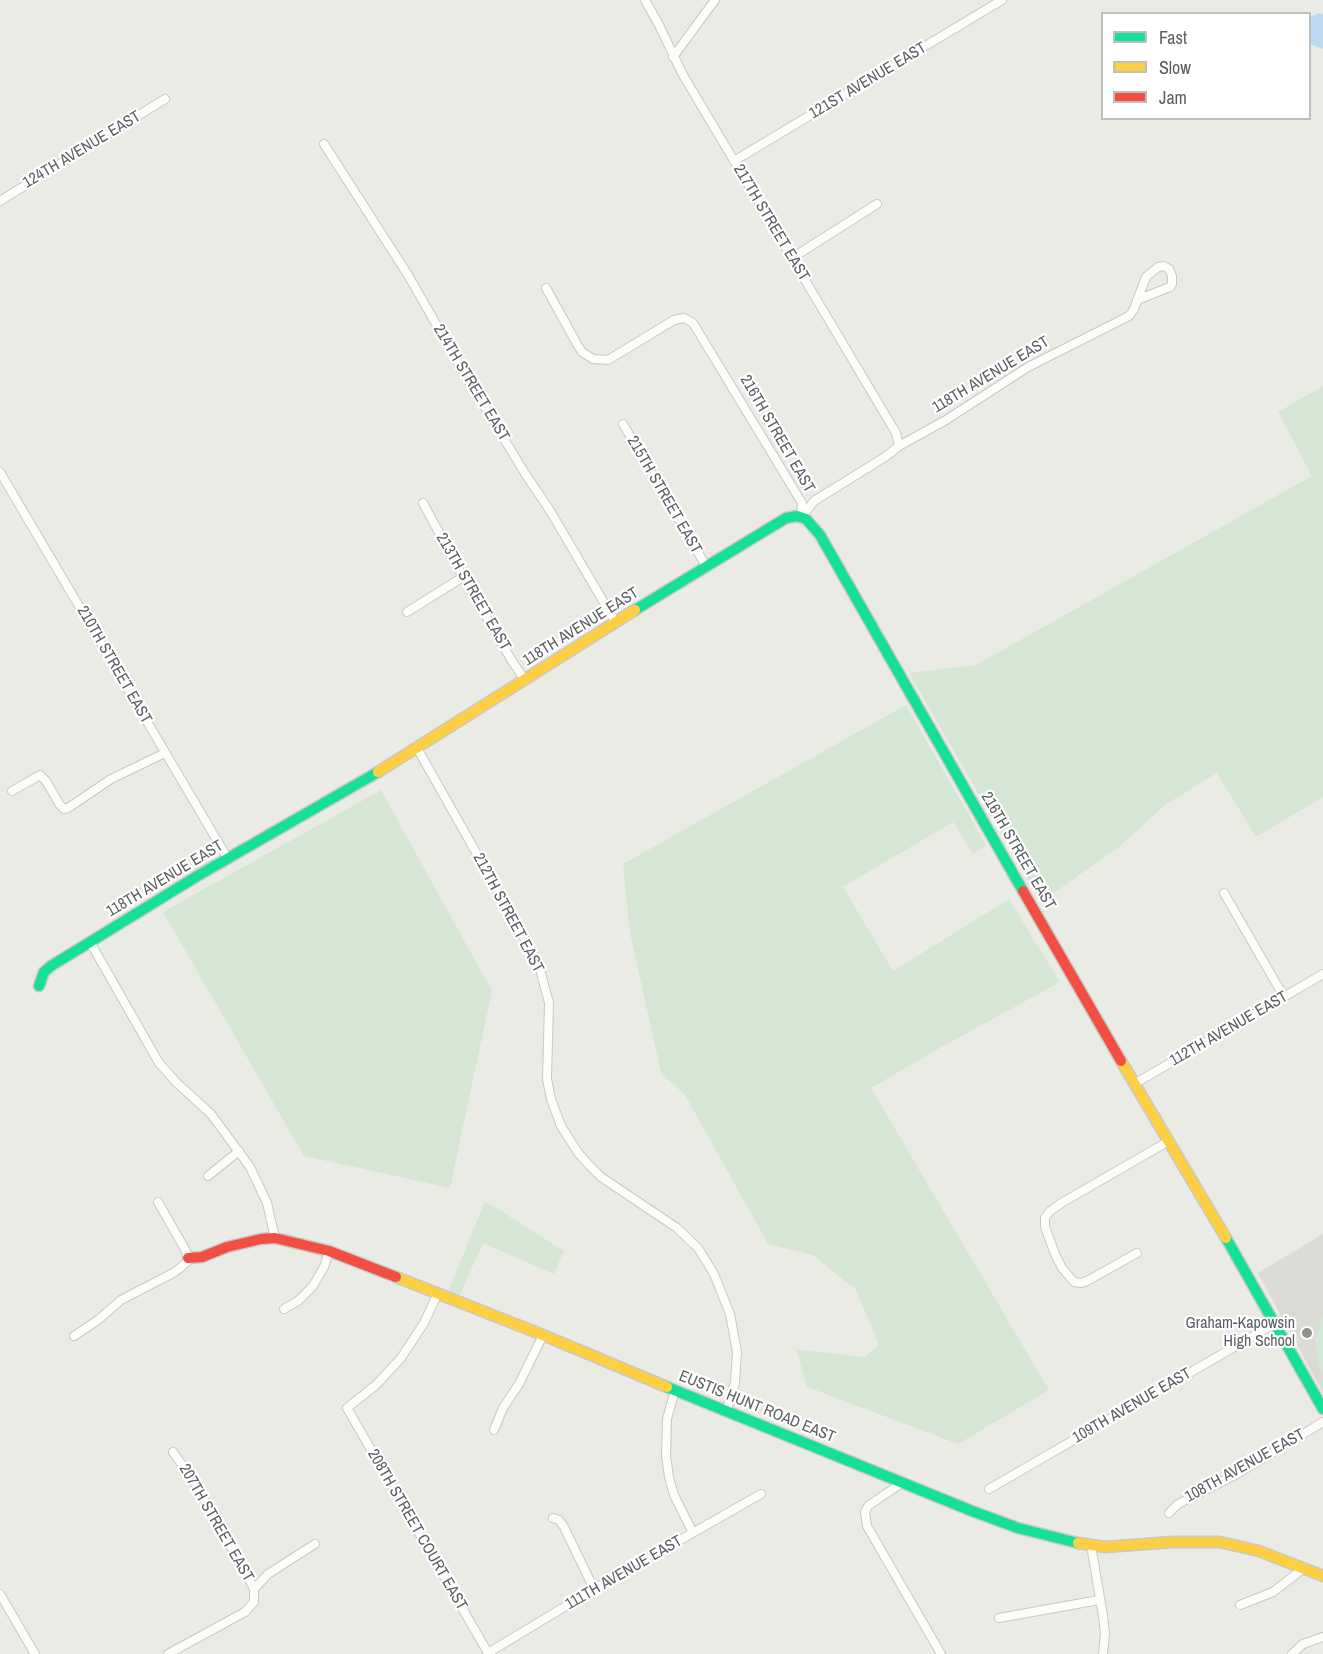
<!DOCTYPE html>
<html>
<head>
<meta charset="utf-8">
<style>
	body { margin:0 }
	#map { position:relative; width:1323px; height:1654px; overflow:hidden; background:#ebebe6; font-family:"Archivo Narrow",sans-serif }
	canvas { display:block }
	.legend { position:absolute; left:1101px; top:12px; width:210px; height:108px; box-sizing:border-box; background:#fff; border:2px solid #bebfc1; margin:0; padding:8px 10px; list-style:none; font-size:18px; color:#5c5f63 }
	.legend li { display:flex; align-items:center; gap:12px; height:30px }
	.legend b { width:30px; border:2px solid #bebfc1 }
</style>
</head>
<body>
<div id="map">
<canvas width="1323" height="1654"></canvas>
<ul class="legend">
<li><b style="height:8px;background:#16e098"></b>Fast</li>
<li><b style="height:8px;background:#ffcf43"></b>Slow</li>
<li><b style="height:8px;background:#f24e42"></b>Jam</li>
</ul>
</div>
<script>
const ctx = document.querySelector('canvas').getContext('2d');
ctx.lineJoin = 'round';
function fill(path, color) { ctx.fillStyle = color; ctx.fill(path, 'evenodd'); }
const shape = rows => new Path2D(rows.map(r => 'M' + r).join(''));
function stroke(path, color, width, dash) { ctx.strokeStyle = color; ctx.lineWidth = width; ctx.lineCap = dash ? 'butt' : 'round'; ctx.setLineDash(dash || []); ctx.stroke(path); }
function drawText(font, color, halo, rows, align = 'center') {
  ctx.font = font + ' "Archivo Narrow",sans-serif'; ctx.lineWidth = 4.5; ctx.setLineDash([]); ctx.textBaseline = 'middle'; ctx.strokeStyle = halo; ctx.fillStyle = color; for (const [text, x, y, turn = 0] of rows) {
    ctx.save(); ctx.translate(x, y); ctx.rotate((+turn || 0) * Math.PI / 180); ctx.textAlign = isNaN(turn) ? turn : align; if (halo) ctx.strokeText(text, 0, 0); ctx.fillText(text, 0, 0); ctx.restore();
  }
}
const education = shape([
	[1323,1234,1323,1393,1258,1273]
]);
const green = shape([
	[1323,386,1323,797,1256,837,1217,773,1165,805,1119,847,1041,902,909,673,976,665,1312,476,1278,412],
	[906,705,986,845,973,854,953,822,843,887,893,971,1009,899,1060,982,938,1049,871,1088,1049,1390,958,1444,807,1387,796,1349,864,1357,879,1345,856,1290,813,1255,768,1244,685,1095,661,1073,630,933,623,864],
	[381,790,492,991,450,1188,304,1156,163,912],
	[485,1201,564,1251,554,1274,483,1243,459,1297,448,1292],
	[1323,1314,1323,1373,1319,1366,1315,1337]
]);
const water = shape([
	[1319,13,1323,14,1323,49,1310,44,1310,17]
]);
const street = shape([
	[645,0,659,25,683,75,877,401,896,433,899,446],
	[673,57,715,0],
	[324,144,408,275,464,373,526,475,549,509,616,623],
	[734,161,1002,0],
	[0,201,165,99],
	[792,258,877,204],
	[546,288,577,344,582,352,593,359,608,360,674,320,684,318,693,323,802,503,801,516],
	[623,424,706,566],
	[0,472,228,859],
	[423,503,463,577,512,661,525,680],
	[801,518,814,501,885,457,899,446,946,420,1028,367,1129,316,1134,309,1146,277,1158,267,1164,266,1169,269,1172,276,1172,284,1170,287,1137,300],
	[407,612,463,577],
	[417,748,538,962,549,1003,547,1079,551,1099,561,1126,579,1154,590,1166,601,1177,677,1228,698,1248,714,1274,730,1314,737,1352,735,1383,726,1412],
	[12,791,40,775,46,781,60,805,64,809,68,808,111,779,165,753],
	[1224,893,1284,997],
	[90,942,159,1063,177,1083,211,1114,250,1167,267,1203,275,1238],
	[1134,1084,1323,974],
	[208,1176,239,1151],
	[1137,1253,1087,1281,1081,1283,1074,1282,1062,1268,1055,1254,1045,1227,1045,1218,1049,1212,1063,1202,1169,1141],
	[437,1295,424,1323,401,1358,376,1385,347,1408,488,1653,594,1589,761,1494],
	[284,1309,298,1301,313,1286,324,1267,329,1251],
	[74,1336,98,1320,121,1300,175,1272,187,1262,188,1258,186,1251,158,1202],
	[675,1390,667,1419,666,1456,669,1477,674,1495,693,1533],
	[494,1430,503,1408,519,1384,543,1335],
	[903,1482,868,1506,865,1512,867,1526,941,1654],
	[989,1489,1274,1324],
	[1169,1513,1178,1504,1235,1475,1323,1422],
	[553,1518,559,1520,564,1527,594,1589],
	[1091,1545,1103,1616,1105,1634,1103,1654],
	[254,1589,268,1574,315,1544],
	[0,1594,35,1654],
	[1240,1605,1273,1592,1304,1568],
	[999,1618,1099,1600],
	[168,1654,245,1612,254,1602,254,1589,247,1575,194,1482,173,1452],
	[1292,1654,1303,1644,1323,1637]
]);
const fast = shape([
	[635,610,786,518,797,516,806,519,820,535,1023,891],
	[39,986,44,972,51,966,199,875,378,772],
	[1226,1238,1323,1409],
	[667,1387,972,1511,1018,1528,1078,1543]
]);
const slow = shape([
	[378,772,635,610],
	[1121,1061,1226,1238],
	[396,1277,543,1335,667,1387],
	[1078,1543,1105,1547,1173,1542,1220,1542,1259,1551,1323,1576]
]);
const jam = shape([
	[1023,891,1121,1061],
	[188,1258,202,1257,227,1247,261,1239,275,1238,329,1251,396,1277]
]);
const markers = [
	[1307,1333,6,"#8e9091"]
];
const streetNames = [
	["121ST AVENUE EAST",868,81,-31],
	["124TH AVENUE EAST",82,150,-31],
	["217TH STREET EAST",771,223,59],
	["118TH AVENUE EAST",991,375,-31],
	["214TH STREET EAST",471,383,59],
	["216TH STREET EAST",777,434,60],
	["215TH STREET EAST",664,495,60],
	["213TH STREET EAST",473,592,60],
	["118TH AVENUE EAST",581,627,-32],
	["210TH STREET EAST",114,665,60],
	["216TH STREET EAST",1018,851,60],
	["118TH AVENUE EAST",165,879,-31],
	["212TH STREET EAST",508,913,62],
	["112TH AVENUE EAST",1229,1029,-30],
	["109TH AVENUE EAST",1132,1406,-30],
	["EUSTIS HUNT ROAD EAST",757,1407,22],
	["108TH AVENUE EAST",1245,1466,-29],
	["207TH STREET EAST",216,1523,60],
	["208TH STREET COURT EAST",417,1530,60],
	["111TH AVENUE EAST",624,1573,-30]
];
const poiNames = [
	["Graham-Kapowsin",1295,1324],
	["High School",1295,1342]
];
fill(education, '#dbdad5');
fill(green, '#d6e6d4');
fill(water, '#bfd9f0');
stroke(street, '#c7c7c7', 10);
stroke(fast, '#c8c9c8', 13);
stroke(slow, '#c8c9c8', 13);
stroke(jam, '#c8c9c8', 13);
stroke(street, '#fcfcfb', 8);
stroke(fast, '#16e098', 10);
stroke(slow, '#ffcf43', 10);
stroke(jam, '#f24e42', 10);
for (const [x, y, r, color] of markers) { const dot = new Path2D(); dot.arc(x, y, r, 0, 2 * Math.PI); ctx.fillStyle = color; ctx.fill(dot); stroke(dot, '#fff', 2); }
drawText('16px', '#5c5f63', '#fff', streetNames);
drawText('16px', '#5c5f63', '#fff', poiNames, 'right');
</script>
</body>
</html>
